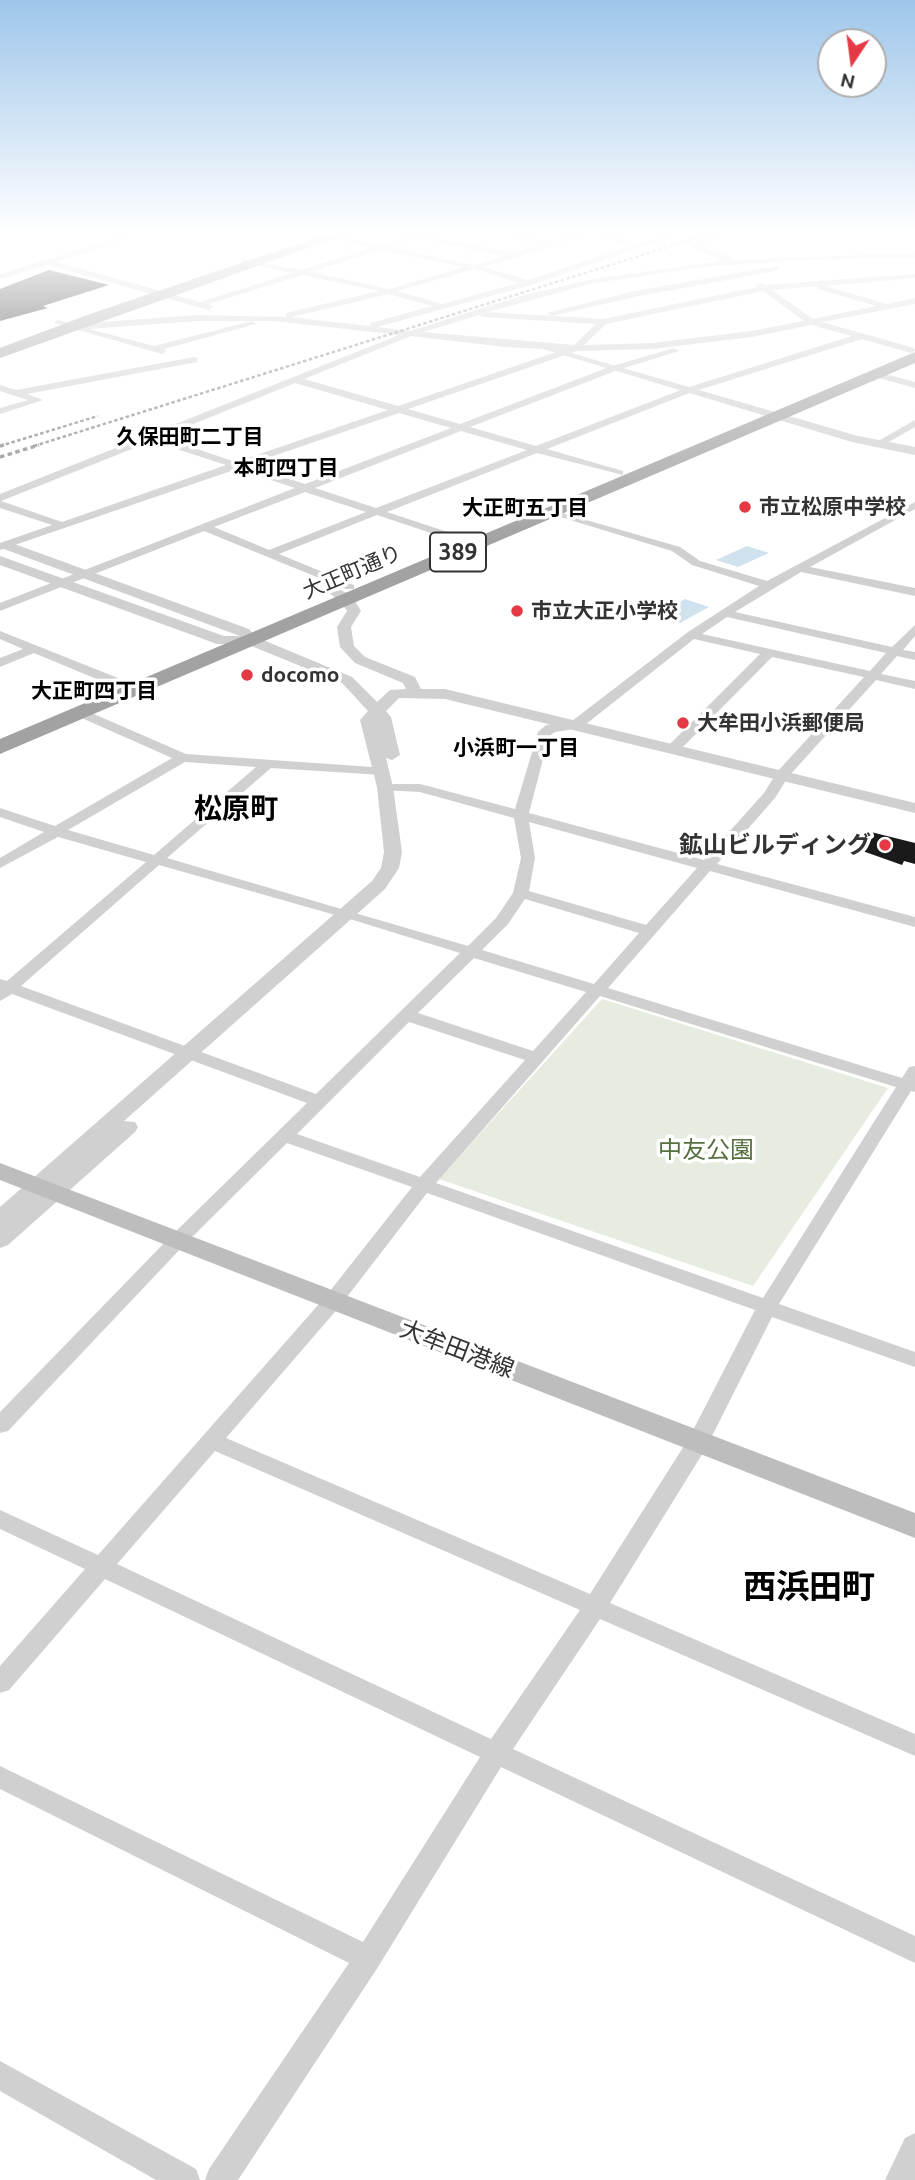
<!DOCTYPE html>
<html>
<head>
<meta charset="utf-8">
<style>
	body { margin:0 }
	#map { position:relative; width:915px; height:2180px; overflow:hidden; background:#fff; font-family:Ubuntu,sans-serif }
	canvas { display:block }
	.north { position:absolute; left:817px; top:28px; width:70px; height:70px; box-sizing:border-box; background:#fff; border:2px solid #adadad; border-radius:50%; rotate:193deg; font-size:19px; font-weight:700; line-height:28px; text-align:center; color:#333 }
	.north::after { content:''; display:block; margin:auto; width:24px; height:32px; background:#e63946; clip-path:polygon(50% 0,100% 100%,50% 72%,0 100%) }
</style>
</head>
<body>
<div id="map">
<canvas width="915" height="2180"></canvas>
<div class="north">N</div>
</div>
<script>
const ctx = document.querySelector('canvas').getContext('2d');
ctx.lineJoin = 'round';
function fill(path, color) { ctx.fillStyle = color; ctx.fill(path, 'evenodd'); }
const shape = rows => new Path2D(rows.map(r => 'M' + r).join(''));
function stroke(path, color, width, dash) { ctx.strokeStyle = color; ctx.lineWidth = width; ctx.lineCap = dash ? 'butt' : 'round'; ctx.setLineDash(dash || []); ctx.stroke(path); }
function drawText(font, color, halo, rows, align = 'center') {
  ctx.font = font + ' Ubuntu,"Noto Sans JP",sans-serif'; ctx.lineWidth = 7; ctx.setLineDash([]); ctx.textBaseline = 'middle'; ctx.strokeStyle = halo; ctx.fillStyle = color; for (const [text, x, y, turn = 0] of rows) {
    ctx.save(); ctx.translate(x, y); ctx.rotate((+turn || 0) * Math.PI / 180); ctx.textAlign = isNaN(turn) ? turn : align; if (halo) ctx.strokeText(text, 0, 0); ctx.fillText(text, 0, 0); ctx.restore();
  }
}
const green = shape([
	[602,999,888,1088,753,1286,439,1179]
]);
const water = shape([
	[747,546,769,553,738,567,716,560],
	[685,599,709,607,680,623,649,614,660,608,667,610]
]);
const building = shape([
	[49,270,109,285,43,306,48,308,0,321,0,289],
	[867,831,915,843,915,864,904,861,902,865,854,848]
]);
const minor = shape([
	[126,235,139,235,57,262,200,302,292,273,243,263,243,259,301,270,371,248,317,235,334,235,380,245,410,235,425,235,512,253,541,245,499,235,517,235,551,242,575,235,589,235,484,267,528,280,631,246,593,235,608,235,640,244,664,235,677,235,531,285,377,327,410,331,524,295,594,279,724,261,689,246,712,235,724,235,700,246,727,254,733,260,915,253,915,257,796,260,703,267,594,283,488,312,603,319,757,287,756,285,760,283,766,285,915,274,915,278,825,286,887,304,915,298,915,304,822,322,914,348,915,351,911,353,862,339,692,392,547,449,623,471,623,475,537,453,387,512,466,538,466,542,458,542,377,515,279,554,354,585,354,589,346,589,204,531,0,611,0,603,295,488,237,469,0,550,0,543,52,525,0,508,0,494,399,335,275,321,197,321,89,329,154,346,252,321,256,324,164,349,167,351,162,354,54,323,58,320,74,324,197,315,286,317,286,313,379,291,302,275,209,304,213,307,209,310,48,265,0,279,0,274,126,235],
	[417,238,503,256,474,265,389,247,417,238],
	[381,250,464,267,389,289,311,272,381,250],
	[474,269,519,283,442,304,398,291,474,269],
	[817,286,818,289,876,306,813,319,772,290,817,286],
	[763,291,804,321,752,331,652,343,584,345,606,324,763,291],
	[389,294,432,306,371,323,370,326,291,317,389,294],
	[479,315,483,317,596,324,574,345,423,332,479,315],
	[811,325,852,336,686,388,536,446,470,427,618,370,679,351,674,348,612,366,460,424,408,409,577,351,652,349,752,337,811,325],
	[411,336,505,347,562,350,398,406,304,379,411,336],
	[295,383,388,410,236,462,161,437,295,383],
	[399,413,451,428,305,484,247,465,399,413],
	[461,431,527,450,376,508,315,488,461,431],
	[152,441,226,465,62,522,1,501,152,441],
	[305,492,366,512,269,550,214,527,305,492],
	[777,266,780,270,635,297,551,316,547,313,635,291,777,266],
	[194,357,197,358,197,362,27,394,43,400,0,414,0,408,28,400,0,391,0,385,16,390,194,357],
	[874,371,915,382,915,388,871,376,869,374,874,371],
	[915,420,915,427,882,446,873,444,915,420],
	[915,502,915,509,810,567,915,588,915,596,801,572,735,612,892,647,915,625,915,636,903,650,915,652,915,660,897,656,881,674,915,681,915,689,876,680,788,777,775,798,717,864,915,917,915,927,710,871,608,988,902,1078,909,1067,915,1066,915,1092,911,1091,779,1304,915,1352,915,1367,772,1317,706,1448,610,1603,915,1734,915,1756,600,1619,513,1749,915,1936,915,1963,501,1767,378,1967,238,2180,205,2180,209,2169,349,1963,0,1789,0,1766,363,1942,480,1757,105,1579,9,1690,0,1693,0,1666,85,1569,0,1529,0,1510,98,1555,326,1296,412,1187,287,1143,185,1244,8,1431,0,1433,0,1412,171,1236,307,1103,12,994,0,1001,0,979,7,981,146,862,58,837,0,868,0,858,44,832,0,817,0,808,55,826,172,758,75,715,75,709,80,708,186,754,387,768,389,771,382,775,271,768,167,858,468,946,496,918,513,893,521,858,514,818,420,792,380,790,380,784,420,784,515,809,538,732,546,725,572,721,688,632,759,586,692,565,672,551,534,509,534,505,680,547,700,561,767,581,915,502],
	[727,617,886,653,870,671,702,634,727,617],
	[694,639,760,654,668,746,668,752,673,753,678,752,772,657,864,677,777,772,764,793,704,860,529,813,549,736,555,732,581,728,694,639],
	[185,762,256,767,154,855,68,830,185,762],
	[529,822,697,868,646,925,529,891,535,858,529,822],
	[159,865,353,920,460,953,316,1094,21,986,159,865],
	[525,899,639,933,594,984,482,950,508,924,525,899],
	[474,958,586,992,533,1051,418,1013,474,958],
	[600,996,896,1087,763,1298,436,1183,600,996],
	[409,1022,525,1060,420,1177,297,1134,409,1022],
	[427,1193,755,1310,689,1438,590,1594,226,1438,340,1306,427,1193],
	[215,1451,580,1610,491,1739,117,1564,215,1451],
	[0,631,138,686,139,689,138,692,128,692,34,653,0,667,0,658,23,649,0,639,0,631],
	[0,2061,196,2169,200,2180,156,2180,0,2091,0,2061],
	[915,2133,915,2180,885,2180,905,2138,915,2133]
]);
const tertiary = shape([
	[540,344,858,436,915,447,915,455,852,442,540,348,540,344],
	[6,541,249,629,256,637,352,677,377,702,390,690,406,689,403,683,355,663,340,647,337,627,347,611,341,602,329,593,341,590,352,596,361,611,351,627,354,646,365,657,415,677,421,689,445,689,915,803,915,813,445,699,399,698,386,711,391,717,400,755,392,760,386,758,393,787,402,852,399,868,385,889,124,1121,135,1122,138,1127,135,1132,8,1245,0,1248,0,1207,372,881,381,868,384,852,377,787,360,720,368,711,342,683,249,645,217,644,0,565,0,556,224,636,240,636,1,548,0,544,6,541]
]);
const secondary = shape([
	[0,1163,915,1513,915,1538,0,1180,0,1163]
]);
const trunk = shape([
	[324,235,344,235,0,358,0,348,90,314,324,235],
	[915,352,915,363,0,754,0,739,915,352]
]);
const railFar1 = shape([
	[0,446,98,416],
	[34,446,706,235]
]);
const rail = shape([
	[0,446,4,445],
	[0,457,39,445]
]);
const markers = [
	[745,507,7,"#e63946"],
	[517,611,7,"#e63946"],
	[247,675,7,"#e63946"],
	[683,723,7,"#e63946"],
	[885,845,7,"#e63946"]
];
const farNeighbourhoodnames = [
	["久保田町二丁目",190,437],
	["本町四丁目",286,468],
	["大正町五丁目",525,508],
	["大正町四丁目",94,691],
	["小浜町一丁目",516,748]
];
const farPoinames = [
	["市立松原中学校",759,507],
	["市立大正小学校",531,611],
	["docomo",261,675],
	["大牟田小浜郵便局",697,723]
];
const farStreetnames = [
	["大正町通り",352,572,-23]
];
const shields = [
	[458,552,56]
];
const shieldNames = [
	["389",458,552]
];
const poiNames = [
	["鉱山ビルディング",871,845]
];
const parkNames = [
	["中友公園",706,1150]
];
const streetNames = [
	["大牟田港線",457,1349,21]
];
const quarterNames = [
	["松原町",236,809]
];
const nearQuarternames = [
	["西浜田町",809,1587]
];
fill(green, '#e6ecdf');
fill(water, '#cfe2ee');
fill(building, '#1a1a1a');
fill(minor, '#d0d0d0');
fill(tertiary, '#d0d0d0');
fill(secondary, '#bdbdbd');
fill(trunk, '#a2a2a2');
stroke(railFar1, '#888', 2.5, [3.5, 2.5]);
stroke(rail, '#888', 3.5, [4.5, 3.5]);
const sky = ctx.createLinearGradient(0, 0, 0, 541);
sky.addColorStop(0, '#9ec6ea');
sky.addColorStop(0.43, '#fff');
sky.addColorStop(1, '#ffffff00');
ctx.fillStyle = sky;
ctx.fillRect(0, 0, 915, 541);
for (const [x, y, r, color] of markers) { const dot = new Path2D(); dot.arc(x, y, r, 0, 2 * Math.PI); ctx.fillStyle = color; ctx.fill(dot); stroke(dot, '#fff', 2.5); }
drawText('bold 21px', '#000', '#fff', farNeighbourhoodnames);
drawText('bold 21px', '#333', '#fff', farPoinames, 'left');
drawText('21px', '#333', '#fff', farStreetnames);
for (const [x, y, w] of shields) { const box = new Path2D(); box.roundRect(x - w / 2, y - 19.5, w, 39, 5); ctx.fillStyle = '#fff'; ctx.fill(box); stroke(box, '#333', 2); }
drawText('bold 23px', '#333', null, shieldNames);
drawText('bold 24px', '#333', '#fff', poiNames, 'right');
drawText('24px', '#56703f', '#fff', parkNames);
drawText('24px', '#333', '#fff', streetNames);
drawText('bold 28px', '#000', '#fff', quarterNames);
drawText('bold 33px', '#000', '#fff', nearQuarternames);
</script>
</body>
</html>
